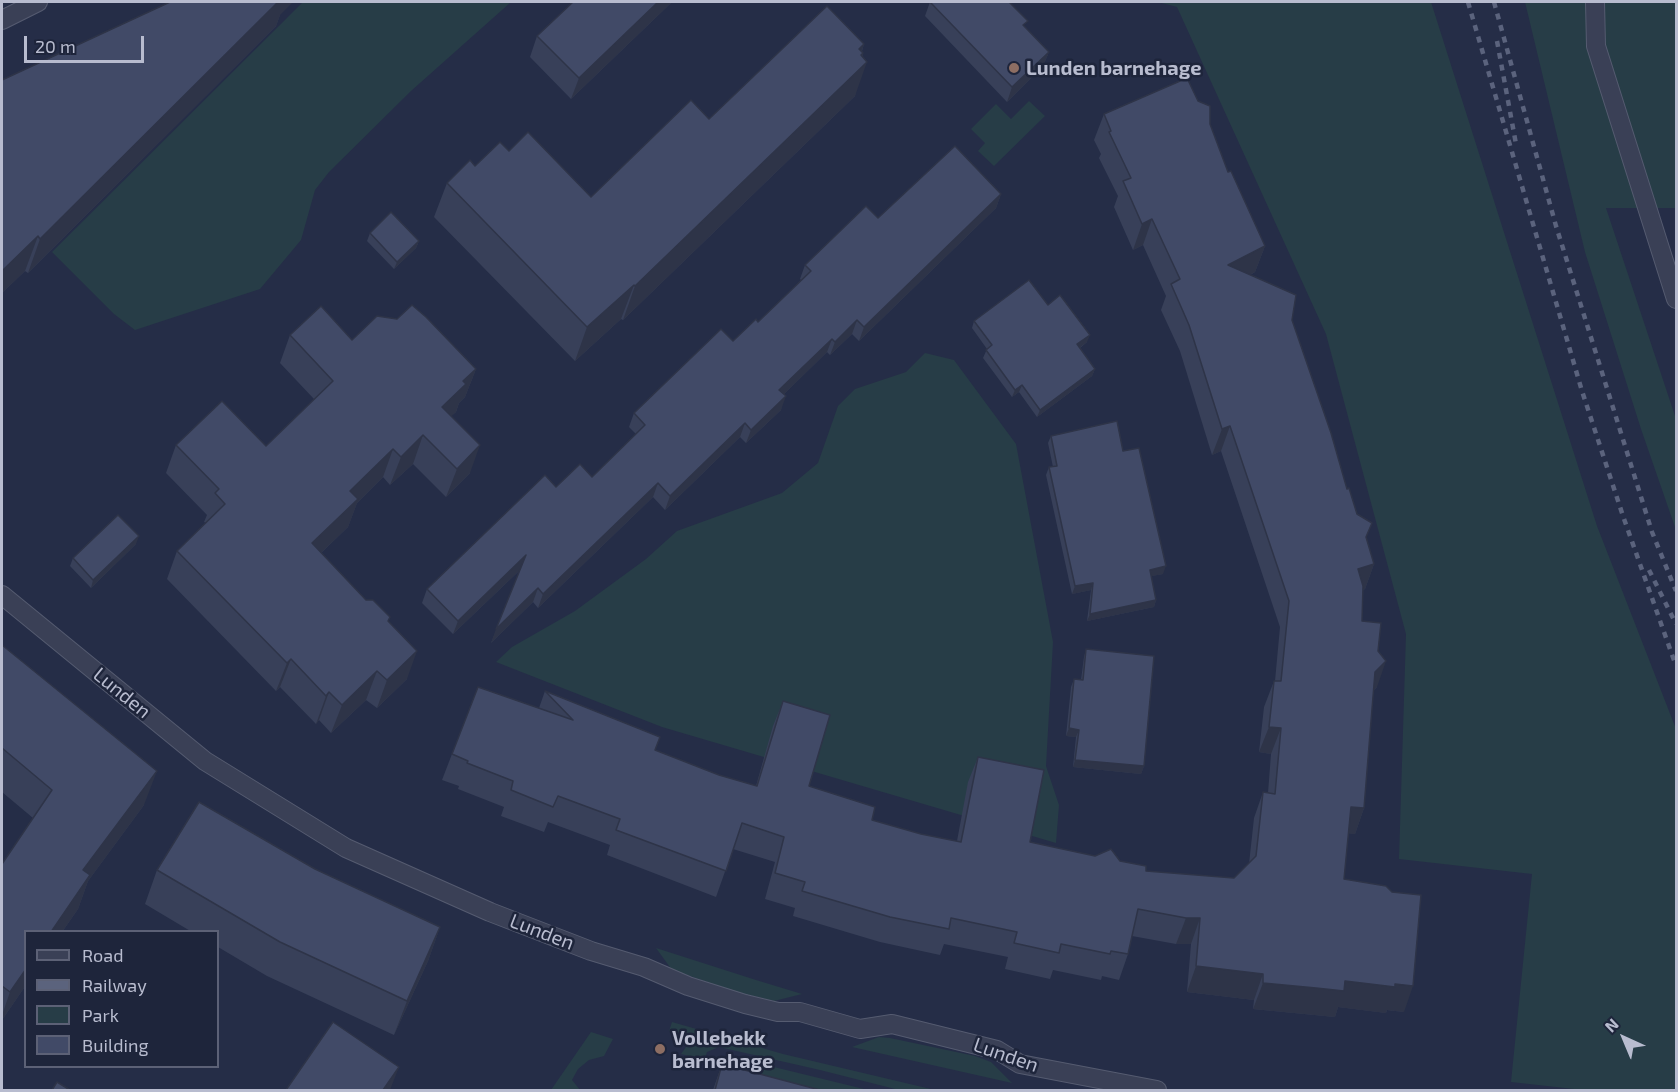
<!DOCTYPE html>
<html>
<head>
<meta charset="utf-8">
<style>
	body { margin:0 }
	#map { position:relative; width:1678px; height:1092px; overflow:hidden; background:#252d47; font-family:"Exo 2",sans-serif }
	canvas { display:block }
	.frame { position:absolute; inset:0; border:3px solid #b8bccf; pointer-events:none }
	.legend { position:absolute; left:24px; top:930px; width:195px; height:138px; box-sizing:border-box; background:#1e253b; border:2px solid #5c6176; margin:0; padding:8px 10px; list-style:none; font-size:18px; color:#b8bccf }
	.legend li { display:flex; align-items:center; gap:12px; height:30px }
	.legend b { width:30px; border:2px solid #5c6176 }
	.north { position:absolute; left:1594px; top:1008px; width:60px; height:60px; -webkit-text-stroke:4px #1e253b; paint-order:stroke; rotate:316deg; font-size:16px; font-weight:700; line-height:24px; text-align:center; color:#b8bccf }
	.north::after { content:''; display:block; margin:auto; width:21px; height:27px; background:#b8bccf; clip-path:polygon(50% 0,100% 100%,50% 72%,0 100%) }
	.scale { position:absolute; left:24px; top:36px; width:120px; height:27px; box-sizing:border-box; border:3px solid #b8bccf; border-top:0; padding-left:8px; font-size:18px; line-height:21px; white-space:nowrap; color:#b8bccf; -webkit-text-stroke:4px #1e253b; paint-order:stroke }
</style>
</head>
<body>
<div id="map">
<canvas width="1678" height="1092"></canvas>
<div class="frame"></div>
<ul class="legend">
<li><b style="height:8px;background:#3a4056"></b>Road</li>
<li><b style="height:8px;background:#5b637d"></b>Railway</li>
<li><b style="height:16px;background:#273d47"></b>Park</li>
<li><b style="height:16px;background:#414a67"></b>Building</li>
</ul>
<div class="north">N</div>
<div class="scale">20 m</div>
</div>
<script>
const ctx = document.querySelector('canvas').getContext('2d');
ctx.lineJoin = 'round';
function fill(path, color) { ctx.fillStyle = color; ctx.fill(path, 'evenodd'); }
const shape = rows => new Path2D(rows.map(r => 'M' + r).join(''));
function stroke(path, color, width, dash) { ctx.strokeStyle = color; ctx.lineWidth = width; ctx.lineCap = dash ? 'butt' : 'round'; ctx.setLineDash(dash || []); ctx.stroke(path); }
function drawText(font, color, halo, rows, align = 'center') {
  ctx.font = font + ' "Exo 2",sans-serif'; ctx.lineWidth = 5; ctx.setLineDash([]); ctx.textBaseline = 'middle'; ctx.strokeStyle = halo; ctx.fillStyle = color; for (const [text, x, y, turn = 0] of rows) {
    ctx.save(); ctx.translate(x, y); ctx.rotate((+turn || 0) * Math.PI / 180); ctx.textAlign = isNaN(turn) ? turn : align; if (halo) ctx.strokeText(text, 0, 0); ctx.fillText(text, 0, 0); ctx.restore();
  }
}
const green = shape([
	[303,2,511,2,411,91,329,172,315,190,301,240,260,289,135,330,114,314,52,252],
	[1158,2,1431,2,1597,526,1676,729,1676,1090,1583,1090,1511,1082,1532,874,1399,859,1406,634,1326,334,1177,7],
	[1525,2,1676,2,1676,208,1606,208,1676,419,1676,530,1641,429,1585,252],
	[1029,101,1045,116,994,166,978,151,985,143,971,129,996,104,1011,119],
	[925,353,954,360,1016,444,1053,642,1046,766,1059,805,1056,843,662,727,496,662,512,647,575,611,646,559,677,531,782,493,818,463,838,406,855,389,906,372],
	[656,948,756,980,802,994,774,1001,740,993,672,970],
	[672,1022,783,1054,935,1090,899,1090,820,1070,719,1047,707,1052,704,1060,681,1054,691,1040,669,1031],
	[591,1032,613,1039,604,1056,589,1060,578,1069,572,1080,580,1090,551,1090],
	[879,1037,890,1038,975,1056,991,1062,1012,1083,852,1047],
	[723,1056,733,1057,868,1090,817,1090,714,1063,718,1057]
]);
const minor = shape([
	[1595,2,1596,46,1676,299]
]);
const tertiary = shape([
	[2,20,38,2],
	[2,595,205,761,346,848,490,912,591,951,644,967,688,986,745,1004,778,1012,800,1012,860,1029,892,1024,997,1050,1020,1064,1157,1090]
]);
const rail = shape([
	[1468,2,1582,391,1623,516,1676,666],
	[1494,2,1556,226,1605,382,1652,532,1676,591],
	[1497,41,1516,144],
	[1649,570,1676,624]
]);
const wall = shape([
	[672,2,571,99,530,57,537,36],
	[930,2,1025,27,1049,52,1043,66,1007,102,925,16],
	[280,15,276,26,28,273,25,271,2,293,2,80],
	[864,44,862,51,863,53,855,96,623,320,621,319,575,361,434,217,447,183,475,166,509,151,591,197,709,119],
	[1198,101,1210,124,1228,172,1265,246,1255,272,1250,275,1292,320,1347,489,1366,540,1374,564,1365,589,1363,590,1362,621,1378,651,1377,687,1373,691,1364,808,1355,834,1348,833,1344,879,1404,1012,1387,1010,1386,1013,1338,1007,1335,1017,1253,1009,1254,1000,1187,992,1191,944,1176,944,1132,936,1128,954,1119,980,1102,976,1101,980,1053,970,1050,979,1005,969,1008,957,944,944,940,955,880,942,793,916,795,908,765,899,775,862,733,849,716,897,607,855,610,845,548,822,544,832,501,816,504,807,458,789,459,786,442,780,452,754,539,708,545,691,655,750,719,775,756,786,773,726,783,701,809,786,872,820,921,834,957,841,968,782,978,757,1030,842,1120,861,1146,871,1234,878,1249,864,1254,818,1263,792,1268,793,1271,754,1259,752,1264,707,1274,681,1275,681,1280,627,1221,451,1212,455,1180,351,1161,310,1166,296,1143,245,1133,250,1114,207,1118,196,1099,158,1101,154,1094,140,1104,114],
	[1001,194,996,208,859,341,852,334,830,355,827,352,784,394,781,410,746,443,740,437,665,510,653,497,538,608,533,602,491,643,520,570,453,634,422,603,427,589,556,487,592,477,636,434,629,427,634,413,758,322,801,280,800,279,805,265,878,218],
	[370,233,419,241,416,248,394,269,367,241],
	[1048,305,1087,342,1080,348,1095,369,1092,376,1037,417,1019,392,1012,397,983,358,987,349,972,328,974,321],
	[290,335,352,340,476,369,465,397,459,403,456,412,451,416,470,473,446,497,413,464,390,485,383,477,357,503,348,527,321,553,366,600,388,621,407,679,377,708,366,700,331,733,319,720,316,724,280,687,276,691,167,579,177,551,206,523,204,522,207,515,166,473,176,445,266,446,314,399,280,363],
	[1051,436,1123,451,1163,574,1151,576,1156,600,1154,607,1087,621,1091,590,1072,594,1046,475,1049,467,1053,467,1048,443],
	[136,544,91,588,70,566,73,558],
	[2,645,144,805,88,881,78,909,62,932,26,932,26,985,2,1020,2,864,33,818,2,792],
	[1086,649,1144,766,1141,774,1073,767,1076,737,1066,736,1071,687,1074,679,1081,680,1084,657],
	[315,869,440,927,428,961,394,1035,267,976,218,947,218,932,192,932,145,904,157,870],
	[722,1064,820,1090,713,1090]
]);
const shadedWall = shape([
	[278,2,293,2,280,15,276,26,28,273,40,239],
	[658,2,672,2,571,99,579,78],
	[864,44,853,76,861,55,863,53,856,73,867,62,855,96,623,320,635,286],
	[1049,52,1043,66,1007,102,1012,87],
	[1001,194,996,208,859,341,864,327],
	[1152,219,1143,245,1133,250,1142,224],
	[38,236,25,271,2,293,2,271],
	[419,241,416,248,394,269,397,262],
	[1265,246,1255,272,1218,291,1228,265],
	[634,285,621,319,575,361,587,327],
	[857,320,852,334,830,355,835,342],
	[1090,335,1087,342,1074,352,1077,344],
	[832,339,827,352,774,404,779,390],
	[476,369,465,397,459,403,456,412,432,435,442,407,463,381],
	[1095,369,1092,376,1037,417,1040,410],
	[1022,385,1019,392,1012,397,1015,390],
	[786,396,781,410,746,443,751,430],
	[745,423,740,437,665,510,670,496],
	[1230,426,1221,451,1212,455,1222,429],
	[423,435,413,464,390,485,401,457],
	[480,445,470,473,446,497,457,469],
	[393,449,383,477,357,503,348,527,302,571,312,543,350,491],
	[658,483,653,497,538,608,543,594],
	[139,536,136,544,91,588,93,580],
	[526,555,521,569,453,634,458,621],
	[1374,564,1365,589,1348,595,1358,569],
	[1166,566,1163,574,1147,577,1150,570],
	[1093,583,1091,590,1072,594,1075,586],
	[538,588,533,602,491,643,496,629],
	[1156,600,1154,607,1087,621,1090,614],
	[417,651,407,679,377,708,387,680],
	[291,659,280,687,276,691,287,663],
	[1386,661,1377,687,1365,698,1375,672],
	[377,671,366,700,331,733,342,705],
	[329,692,319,720,316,724,326,696],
	[1269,727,1281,728,1271,754,1259,752],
	[1069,728,1079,730,1076,737,1066,736],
	[1075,760,1144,766,1141,774,1073,767],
	[157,771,144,805,88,881,78,909,62,932,51,932,83,870],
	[1351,807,1364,808,1355,834,1341,833],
	[1186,918,1200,918,1191,944,1176,944],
	[440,927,428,961,394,1035,407,1001],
	[1196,966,1263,974,1254,1000,1187,992],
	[26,969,26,985,2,1020,2,1015,10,992],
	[1345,981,1413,986,1404,1012,1387,1010,1386,1013,1338,1007,1335,1017,1253,1009,1263,983],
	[399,1067,390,1090,383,1090]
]);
const building = shape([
	[170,2,278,2,40,239,38,236,2,271,2,80,170,2],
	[573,2,658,2,579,78,537,36,573,2],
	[930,2,1009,2,1028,21,1023,25,1049,52,1012,87,930,2],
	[827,6,864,44,859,49,863,53,861,55,867,62,635,286,634,285,587,327,447,183,470,160,475,166,500,142,509,151,528,132,591,197,691,100,709,119,827,6],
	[1187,78,1198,101,1210,106,1210,124,1228,172,1231,171,1265,246,1228,265,1296,295,1292,320,1331,433,1347,489,1349,488,1357,514,1372,523,1366,537,1374,564,1358,569,1363,586,1362,621,1381,623,1378,651,1386,661,1375,672,1364,808,1351,807,1344,879,1386,886,1392,892,1421,895,1413,986,1395,984,1395,987,1345,981,1344,991,1316,988,1263,983,1263,974,1196,966,1200,918,1186,918,1138,909,1128,954,1111,951,1110,954,1061,944,1059,953,1014,943,1017,932,951,918,949,929,890,917,802,891,805,882,775,873,784,837,742,823,726,871,616,830,620,819,558,796,553,807,511,790,513,781,467,763,468,761,452,754,478,687,573,720,545,691,660,737,655,750,719,775,757,786,783,701,830,715,809,786,875,807,872,820,921,834,961,842,978,757,1044,770,1030,842,1095,856,1111,849,1120,861,1146,866,1146,871,1234,878,1256,856,1263,792,1275,794,1281,728,1269,727,1274,681,1281,681,1289,601,1230,426,1222,429,1189,325,1171,284,1180,279,1152,219,1142,224,1123,181,1131,178,1109,132,1111,131,1104,114,1187,78],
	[955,146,1001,194,864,327,857,320,835,342,832,339,779,390,786,396,751,430,745,423,670,496,658,483,543,594,538,588,496,629,526,555,458,621,427,589,545,475,556,487,580,464,592,477,645,425,634,413,721,329,733,341,756,319,758,322,811,271,805,265,866,206,878,218,955,146],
	[391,212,419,241,397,262,370,233,391,212],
	[1029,280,1048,305,1060,295,1090,335,1077,344,1095,369,1040,410,1022,385,1015,390,986,350,992,345,974,321,1029,280],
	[412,305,426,317,476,369,463,381,466,384,442,407,480,445,457,469,423,435,401,457,393,449,350,491,358,499,312,543,366,600,373,600,390,617,388,621,417,651,387,680,377,671,342,705,329,692,326,696,291,659,287,663,177,551,225,504,215,493,219,489,176,445,222,401,266,446,333,381,290,335,321,306,352,340,377,316,397,319,412,305],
	[1117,421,1123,451,1139,448,1166,566,1150,570,1156,600,1090,614,1093,583,1075,586,1049,467,1057,466,1051,436,1117,421],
	[118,515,139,536,93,580,73,558,118,515],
	[2,645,157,771,83,870,90,875,51,932,26,932,26,969,10,992,2,986,2,864,52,790,2,748,2,645],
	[1086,649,1154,656,1144,766,1075,760,1079,730,1069,728,1074,679,1083,680,1086,649],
	[199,802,315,869,440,927,407,1001,280,942,157,870,199,802],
	[333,1022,399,1067,383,1090,286,1090,333,1022],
	[722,1064,820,1090,715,1090,722,1064],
	[57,1082,70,1090,52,1090,57,1082]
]);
const markers = [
	[1014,68,6,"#8d6e63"],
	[660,1049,6,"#8d6e63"]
];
const poiNames = [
	["Lunden barnehage",1026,68],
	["Vollebekk",672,1038],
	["barnehage",672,1061]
];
const streetNames = [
	["Lunden",122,693,39],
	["Lunden",542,932,21],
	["Lunden",1006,1055,19]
];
fill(green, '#273d47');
stroke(minor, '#555b70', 20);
stroke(tertiary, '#555b70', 20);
stroke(minor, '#3a4056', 18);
stroke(tertiary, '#3a4056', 18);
stroke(rail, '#5b637d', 4.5, [6, 6]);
fill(wall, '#384059');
fill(shadedWall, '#2e3448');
fill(building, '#414a67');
stroke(building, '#2e3448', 1.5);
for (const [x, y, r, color] of markers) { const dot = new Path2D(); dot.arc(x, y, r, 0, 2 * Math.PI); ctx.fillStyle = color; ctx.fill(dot); stroke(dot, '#1e253b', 2); }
drawText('bold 20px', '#b8bccf', '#1e253b', poiNames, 'left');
drawText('20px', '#b8bccf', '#1e253b', streetNames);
</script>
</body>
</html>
